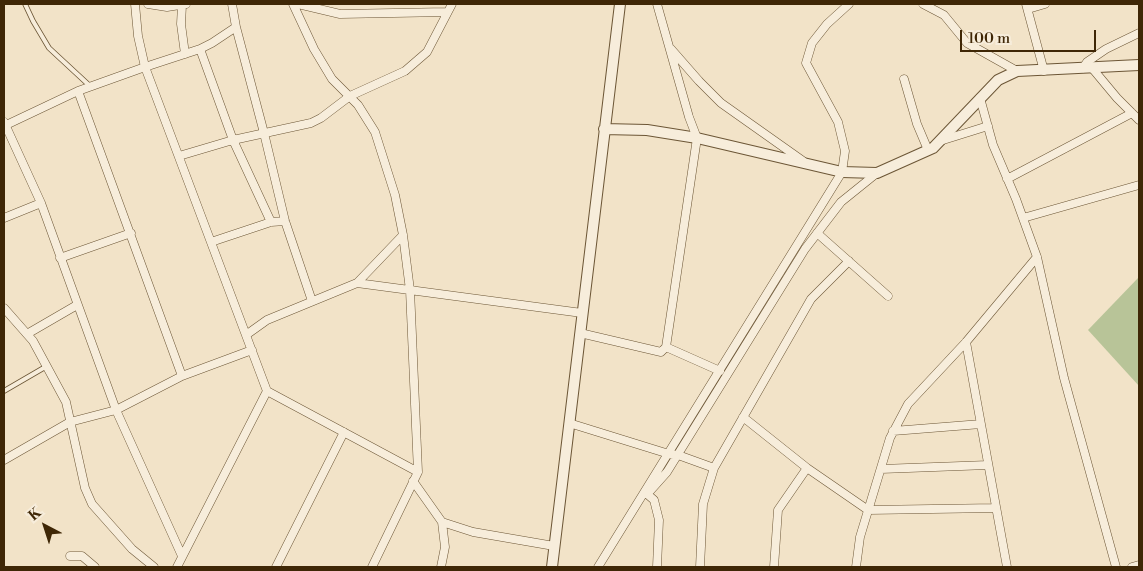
<!DOCTYPE html>
<html>
<head>
<meta charset="utf-8">
<style>
	body { margin:0 }
	#map { position:relative; width:1143px; height:571px; overflow:hidden; background:#f2e3c8; font-family:"Libre Bodoni",serif }
	canvas { display:block }
	.frame { position:absolute; inset:0; border:5px solid #3f2706; pointer-events:none }
	.north { position:absolute; left:20px; top:501px; width:50px; height:50px; -webkit-text-stroke:4px #f7eddb; paint-order:stroke; rotate:320deg; font-size:14px; font-weight:700; line-height:20px; text-align:center; color:#3f2706 }
	.north::after { content:''; display:block; margin:auto; width:18px; height:22px; background:#3f2706; clip-path:polygon(50% 0,100% 100%,50% 72%,0 100%) }
	.scale { position:absolute; left:960px; top:30px; width:136px; height:22px; box-sizing:border-box; border:2px solid #3f2706; border-top:0; padding-left:6px; font-size:15px; line-height:18px; white-space:nowrap; color:#3f2706; -webkit-text-stroke:4px #f7eddb; paint-order:stroke }
</style>
</head>
<body>
<div id="map">
<canvas width="1143" height="571"></canvas>
<div class="frame"></div>
<div class="north">K</div>
<div class="scale">100 m</div>
</div>
<script>
const ctx = document.querySelector('canvas').getContext('2d');
ctx.lineJoin = 'round';
function fill(path, color) { ctx.fillStyle = color; ctx.fill(path, 'evenodd'); }
const shape = rows => new Path2D(rows.map(r => 'M' + r).join(''));
function stroke(path, color, width, dash) { ctx.strokeStyle = color; ctx.lineWidth = width; ctx.lineCap = dash ? 'butt' : 'round'; ctx.setLineDash(dash || []); ctx.stroke(path); }
const green = shape([
	[1139,277,1139,386,1088,330]
]);
const service = shape([
	[25,4,33,21,49,48,90,86],
	[4,391,47,366]
]);
const minor = shape([
	[135,4,138,36,145,67,267,391,418,472],
	[148,4,167,7,186,4],
	[293,4,314,49,332,79,358,105,375,132,395,195,403,235,410,290,418,472,372,567],
	[298,4,340,14,447,12],
	[657,4,689,117,697,138,666,347,720,371],
	[923,4,944,15,967,43,1017,71],
	[1026,4,1044,71],
	[182,5,181,24,185,54],
	[1028,9,1045,4],
	[236,27,264,133,285,221,312,301],
	[200,49,233,140,271,222],
	[671,49,699,81,721,103,803,161],
	[1083,68,1087,62,1106,49,1139,33],
	[1092,68,1117,98,1139,120],
	[904,79,917,124,928,150],
	[78,91,182,376],
	[980,98,993,145,1016,199,1037,257,1064,378,1116,567],
	[4,122,41,203,116,410,182,556],
	[4,126,78,91,145,67,200,49,212,43,236,27,232,4],
	[940,141,988,126],
	[179,156,233,140,311,123,321,118,350,96,405,71,427,52,452,4],
	[1007,179,1132,113],
	[4,218,41,203],
	[1023,218,1139,185],
	[817,233,888,296],
	[211,242,271,222,285,221],
	[60,258,131,233],
	[357,283,403,235],
	[4,308,33,341,66,402,85,488,92,504,132,549,154,567],
	[580,333,661,352,666,347],
	[27,334,77,305],
	[246,335,267,320,357,283,582,313],
	[966,342,1007,567],
	[743,417,807,468,868,510,996,508],
	[569,423,669,454,678,455,714,468],
	[893,431,981,424],
	[4,460,70,422,116,410,182,376,252,350],
	[881,469,988,465],
	[413,481,442,522,445,547,441,567],
	[650,491,667,472,805,249,841,202,877,173],
	[647,494,654,500,659,520,657,567],
	[442,522,473,532,554,546],
	[70,556,82,556,95,567],
	[177,567,267,391],
	[276,567,344,432],
	[598,567,842,172,845,151,838,122,806,63,812,43,827,24,849,4],
	[700,567,703,504,714,468,811,299,849,261],
	[774,567,778,510,807,468],
	[856,567,860,537,890,438,908,404,966,342,1037,257],
	[1132,567,1139,565]
]);
const tertiary = shape([
	[604,129,647,130,697,138,842,172,877,173,933,148,998,80,1017,71,1139,65],
	[552,567,620,4]
]);
fill(green, '#b8c498');
stroke(service, '#6c5636', 5.5);
stroke(minor, '#6c5636', 9);
stroke(tertiary, '#6c5636', 12);
stroke(service, '#f7eddb', 4);
stroke(minor, '#f7eddb', 8);
stroke(tertiary, '#f7eddb', 10);
</script>
</body>
</html>
